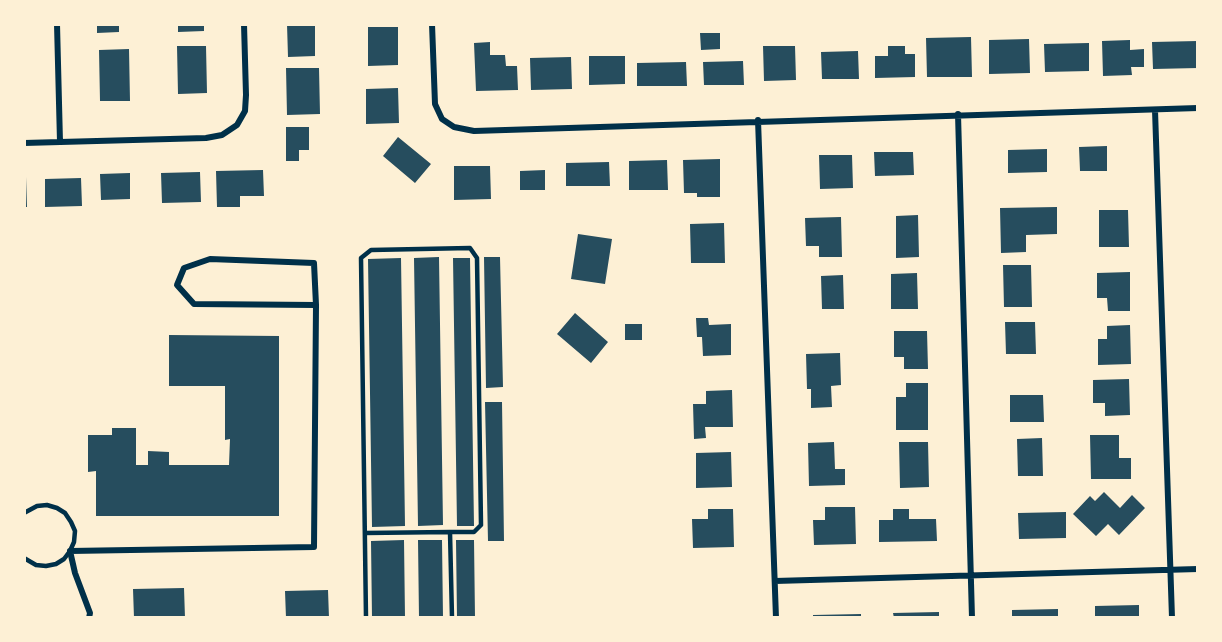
<!DOCTYPE html>
<html>
<head>
<meta charset="utf-8">
<style>
	body { margin:0 }
	#map { position:relative; width:1222px; height:642px; overflow:hidden; background:#fdf0d5; font-family:"Exo 2",sans-serif }
	canvas { display:block }
	.frame { position:absolute; inset:0; border:26px solid #fdf0d5; pointer-events:none }
</style>
</head>
<body>
<div id="map">
<canvas width="1222" height="642"></canvas>
<div class="frame"></div>
</div>
<script>
const ctx = document.querySelector('canvas').getContext('2d');
ctx.lineJoin = 'round';
function fill(path, color) { ctx.fillStyle = color; ctx.fill(path, 'evenodd'); }
const shape = rows => new Path2D(rows.map(r => 'M' + r).join(''));
function stroke(path, color, width, dash) { ctx.strokeStyle = color; ctx.lineWidth = width; ctx.lineCap = dash ? 'butt' : 'round'; ctx.setLineDash(dash || []); ctx.stroke(path); }
const building = shape([
	[97,24,119,24,119,32,97,33],
	[178,24,204,24,204,31,178,32],
	[287,24,315,24,315,56,288,57],
	[368,27,398,27,398,65,368,66],
	[700,33,720,33,720,49,701,50],
	[971,37,972,77,927,77,926,38],
	[1029,39,1030,73,989,74,989,40],
	[1130,40,1130,50,1144,49,1144,67,1131,67,1132,75,1103,76,1102,41],
	[1198,41,1198,68,1153,69,1152,42],
	[490,42,490,55,505,55,506,66,517,66,518,90,476,91,474,43],
	[1089,43,1089,71,1045,72,1044,44],
	[177,46,206,46,207,93,178,94],
	[763,46,795,46,796,80,764,81],
	[888,46,905,46,905,54,915,54,915,77,875,78,875,56,888,56],
	[129,49,130,101,100,101,99,50],
	[858,51,859,79,822,79,821,52],
	[589,56,625,56,625,84,589,85],
	[571,57,572,89,531,90,530,58],
	[743,61,744,85,704,85,703,62],
	[686,62,687,86,637,86,637,63],
	[286,68,319,68,320,114,287,115],
	[398,88,399,123,366,124,366,89],
	[286,127,309,127,309,150,299,150,299,161,286,161],
	[398,137,431,164,415,183,383,156],
	[1107,146,1107,171,1080,171,1079,147],
	[1047,149,1047,172,1008,173,1008,150],
	[874,152,913,152,914,175,875,176],
	[819,155,852,155,853,188,820,189],
	[720,159,720,197,697,197,697,193,684,193,683,160],
	[667,160,668,190,629,190,629,161],
	[609,162,610,186,566,186,566,163],
	[454,166,490,166,491,199,454,200],
	[263,170,264,196,240,196,240,207,217,207,216,171],
	[545,170,545,190,520,190,520,171],
	[200,172,201,202,162,203,161,173],
	[130,173,130,199,101,200,100,174],
	[24,177,26,177,27,207,24,207],
	[81,178,82,206,45,207,45,179],
	[1057,207,1057,234,1026,235,1026,252,1001,253,1000,208],
	[1099,210,1128,210,1129,247,1099,247],
	[918,215,919,257,896,258,896,216],
	[841,217,842,257,819,257,819,246,806,246,805,218],
	[724,223,725,263,691,263,690,224],
	[578,234,612,239,605,284,571,279],
	[439,257,443,525,418,526,414,258],
	[484,257,500,257,503,387,486,388],
	[401,258,405,526,372,527,368,259],
	[453,258,470,258,474,526,457,526],
	[1003,265,1031,265,1032,307,1004,307],
	[1130,272,1130,311,1108,311,1107,298,1097,298,1097,273],
	[917,273,918,309,891,309,891,274],
	[843,275,844,309,822,309,821,276],
	[575,313,608,342,591,363,557,334],
	[696,318,708,318,709,325,731,324,731,355,703,356,702,337,697,337],
	[1005,322,1035,322,1036,354,1006,354],
	[625,324,642,324,642,340,625,340],
	[1130,325,1131,364,1098,365,1098,339,1107,339,1107,326],
	[894,331,927,331,928,369,904,369,904,357,894,357],
	[169,335,279,336,279,516,96,516,96,471,88,472,88,435,112,435,112,428,136,428,136,465,148,465,148,451,169,452,169,465,229,465,230,439,225,440,225,386,169,386],
	[840,353,841,385,831,386,832,407,811,408,811,389,807,389,806,354],
	[1129,379,1130,415,1105,416,1105,403,1093,403,1093,380],
	[906,383,928,383,928,430,896,430,896,397,906,397],
	[732,390,733,427,705,427,706,438,694,439,693,404,706,404,706,391],
	[1010,395,1043,395,1044,422,1010,422],
	[485,402,502,402,504,541,488,541],
	[1090,435,1119,435,1119,458,1131,458,1131,479,1091,479],
	[1042,438,1043,476,1018,476,1017,439],
	[834,442,835,469,845,469,845,485,809,486,808,443],
	[899,442,928,442,929,487,900,488],
	[731,452,732,487,696,488,696,453],
	[1104,492,1120,508,1132,495,1145,508,1119,535,1108,524,1096,536,1073,514,1090,496,1095,501],
	[825,507,855,507,856,544,814,545,813,520,825,520],
	[708,509,733,509,734,547,693,548,692,519,708,519],
	[893,509,909,509,909,519,936,519,937,541,879,542,879,520,893,520],
	[1066,512,1066,538,1019,539,1018,513],
	[404,540,405,618,372,618,371,541],
	[418,540,442,540,443,618,419,618],
	[456,540,474,540,475,618,457,618],
	[184,588,185,618,134,618,133,589],
	[328,590,329,618,286,618,285,591],
	[1139,605,1139,618,1095,618,1095,606],
	[1058,609,1058,618,1012,618,1012,610],
	[939,612,939,618,894,618,893,613],
	[861,614,861,618,813,618,813,615]
]);
const service = shape([
	[24,513,37,506,47,505,57,508,65,513,71,522,75,531,74,542,70,551,64,559,56,564,46,566,36,565,24,558],
	[365,533,450,532],
	[366,618,361,258,371,250,470,248,477,258,481,525,474,532,450,532,452,618]
]);
const minor = shape([
	[57,24,60,142],
	[432,24,435,104,442,119,454,127,474,131,1198,108],
	[1155,110,1172,618],
	[958,114,972,618],
	[758,120,776,618],
	[24,143,206,138,222,135,237,125,245,111,246,95,244,24],
	[775,581,1198,569],
	[89,618,90,613,75,573,70,551,314,547,316,305,314,263,210,259,184,268,177,285,194,304,316,305]
]);
fill(building, '#264d5e');
stroke(service, '#003049', 4.5);
stroke(minor, '#003049', 6);
</script>
</body>
</html>
